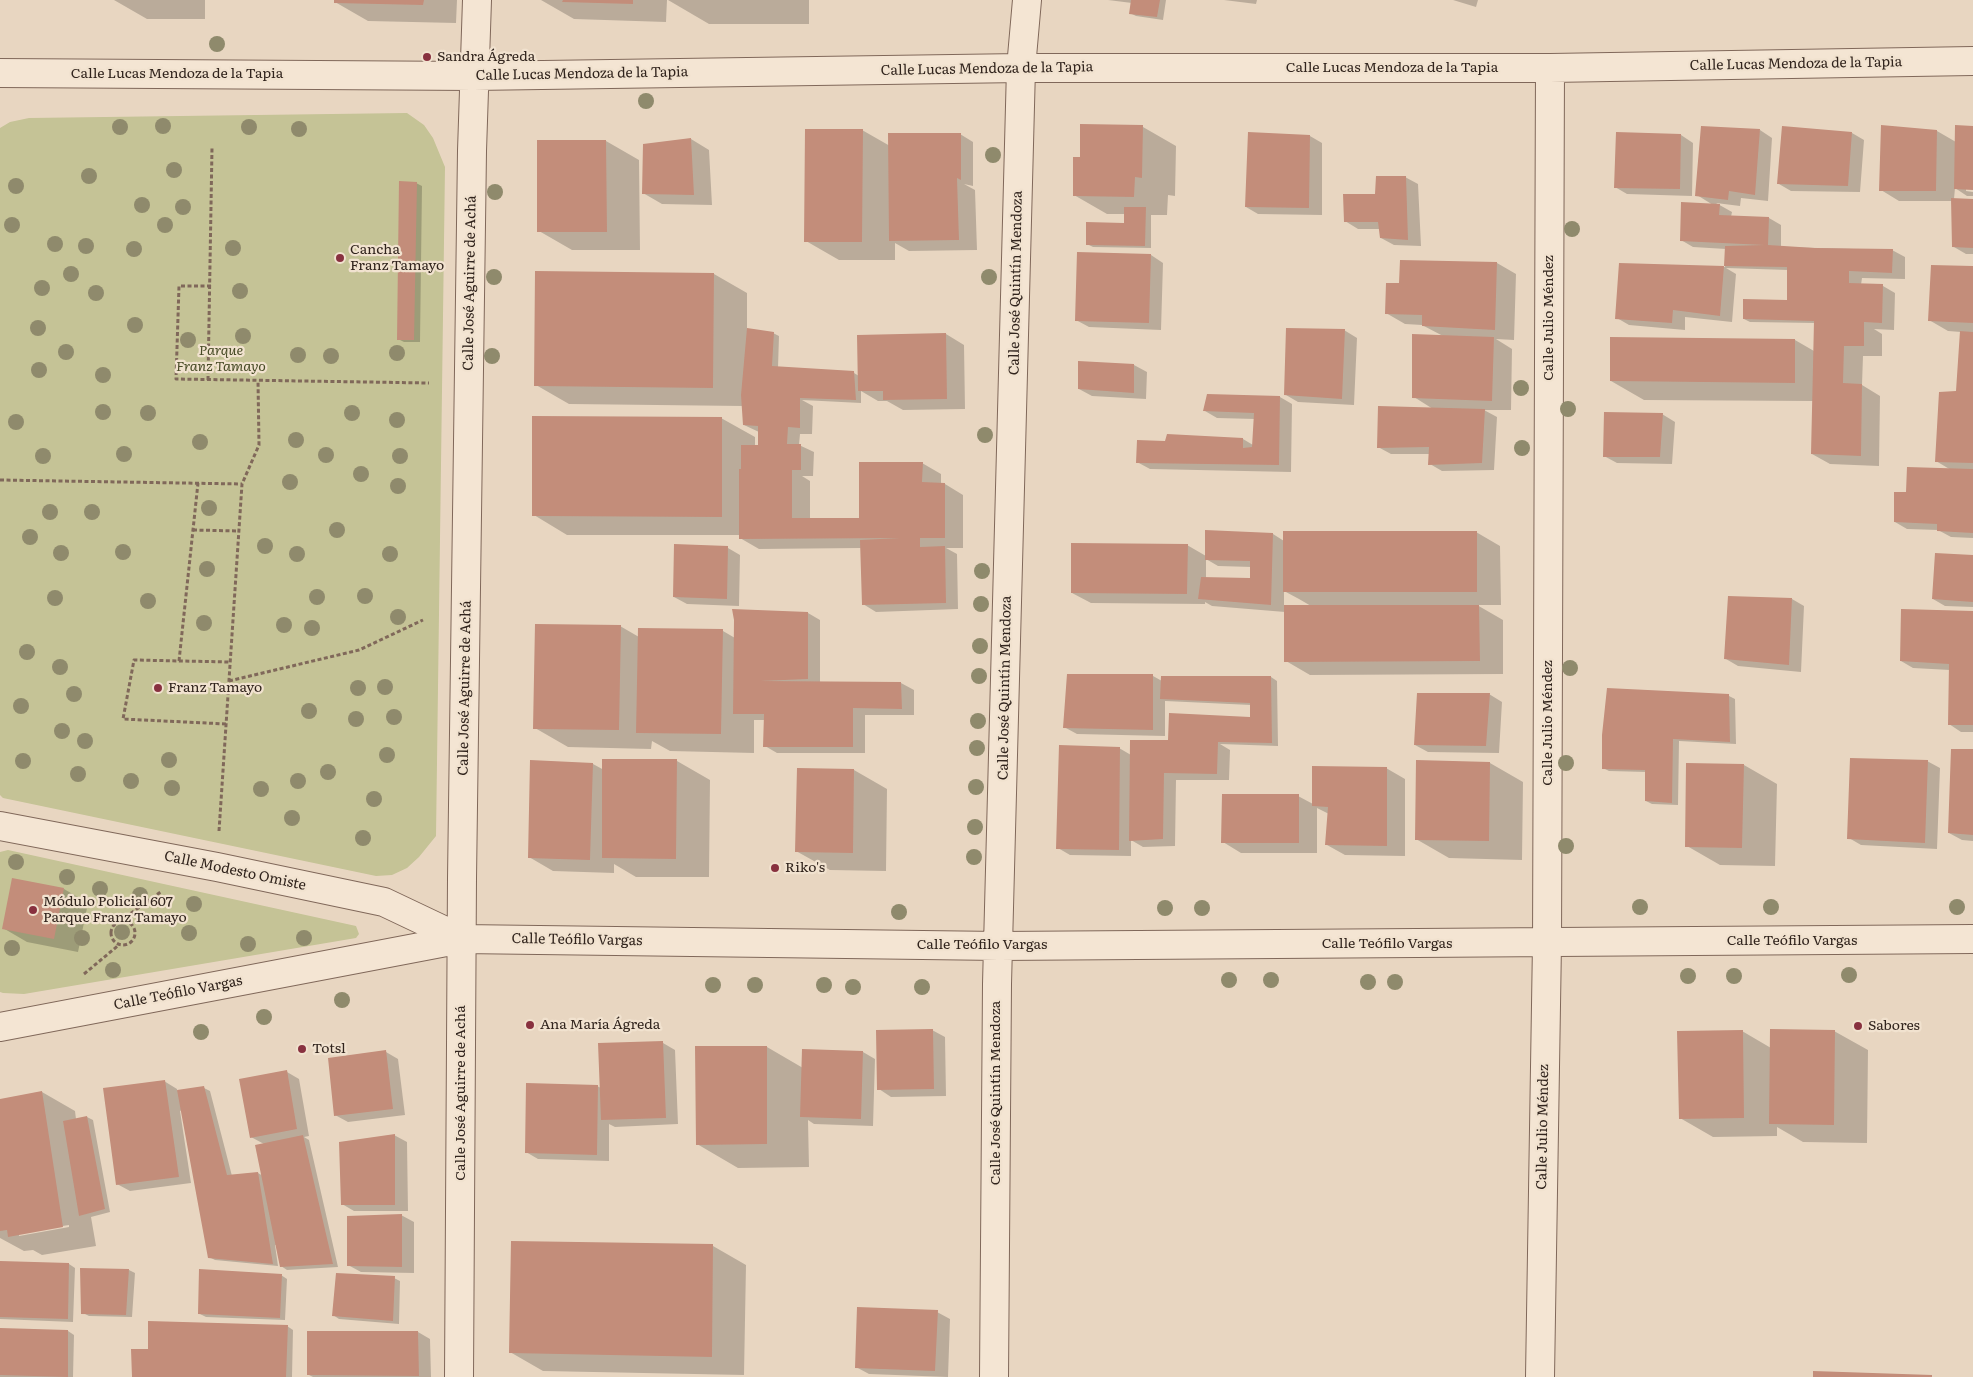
<!DOCTYPE html>
<html>
<head>
<meta charset="utf-8">
<style>
	body { margin:0 }
	canvas { display:block; background:#e8d6c1 }
</style>
</head>
<body>
<canvas width="1973" height="1377"></canvas>
<script>
const ctx = document.querySelector('canvas').getContext('2d');
ctx.lineJoin = 'round';
function fill(path, color) { ctx.fillStyle = color; ctx.fill(path, 'evenodd'); }
const shape = rows => new Path2D(rows.map(r => 'M' + r).join(''));
function stroke(path, color, width, dash) { ctx.strokeStyle = color; ctx.lineWidth = width; ctx.lineCap = dash ? 'butt' : 'round'; ctx.setLineDash(dash || []); ctx.stroke(path); }
function drawText(font, color, halo, rows, align = 'center') {
  ctx.font = font + ' Literata,serif'; ctx.lineWidth = 4.5; ctx.setLineDash([]); ctx.textBaseline = 'middle'; ctx.strokeStyle = halo; ctx.fillStyle = color; for (const [text, x, y, turn = 0] of rows) {
    ctx.save(); ctx.translate(x, y); ctx.rotate((+turn || 0) * Math.PI / 180); ctx.textAlign = isNaN(turn) ? turn : align; if (halo) ctx.strokeText(text, 0, 0); ctx.fillText(text, 0, 0); ctx.restore();
  }
}
const green = shape([
	[407,113,424,125,433,138,445,167,436,836,419,857,407,868,392,875,376,876,3,798,0,795,0,128,10,122,29,118],
	[8,850,356,926,359,934,356,938,24,994,3,993,0,992,0,852]
]);
const shadow = shape([
	[114,0,205,0,205,19,147,19],
	[335,0,457,0,456,23,368,21,335,2],
	[541,0,667,0,666,22,574,19],
	[668,0,809,0,809,24,709,24],
	[1108,0,1166,0,1163,20,1136,16,1130,13,1132,3],
	[1224,0,1257,0,1256,4],
	[1453,0,1478,0,1476,7],
	[1143,127,1176,146,1175,196,1168,195,1167,215,1151,215,1151,248,1093,247,1087,244,1125,224,1125,214,1107,214,1074,195,1081,158],
	[1882,127,1937,131,1956,142,1973,127,1973,189,1966,189,1966,191,1973,192,1973,196,1967,196,1955,188,1954,199,1973,200,1973,254,1966,254,1954,247,1953,201,1899,201,1881,190],
	[862,130,890,146,960,134,973,142,973,186,964,184,975,190,977,250,909,251,895,243,895,260,839,260,806,241],
	[1760,130,1772,138,1768,201,1741,198,1740,206,1716,203,1732,212,1731,217,1769,218,1781,225,1781,247,1892,250,1905,257,1905,279,1862,278,1861,285,1883,286,1895,293,1894,330,1874,329,1882,334,1882,356,1863,356,1862,385,1880,396,1879,466,1830,464,1812,454,1813,401,1644,400,1611,381,1611,338,1795,340,1814,351,1815,323,1750,322,1744,319,1788,301,1788,270,1726,268,1736,274,1732,322,1685,317,1685,330,1629,325,1617,318,1621,264,1725,267,1726,249,1693,247,1681,240,1713,205,1697,195],
	[1852,133,1864,140,1860,192,1791,191,1779,184],
	[1681,135,1693,143,1692,196,1627,194,1615,187],
	[1310,136,1322,143,1322,215,1258,214,1246,207],
	[691,139,709,150,712,205,662,204,643,193],
	[606,141,639,160,640,250,572,250,539,231],
	[1405,177,1418,184,1421,246,1394,245,1381,238,1380,229,1358,229,1345,221,1376,195],
	[416,183,422,186,420,342,404,342,398,339],
	[1151,255,1163,263,1161,330,1089,327,1076,320],
	[1401,261,1497,263,1516,274,1514,340,1496,339,1512,349,1511,410,1484,410,1497,417,1494,470,1442,471,1430,464,1430,454,1391,454,1378,447,1433,409,1414,397,1443,336,1422,325,1405,324,1386,313,1401,285],
	[1973,268,1973,538,1951,537,1938,530,1907,529,1895,522,1907,493,1951,470,1936,461,1957,392,1961,332,1948,331,1929,320],
	[537,272,714,274,747,293,747,329,773,333,779,336,778,368,854,373,859,376,946,334,964,345,965,409,903,410,887,401,878,401,861,391,861,403,802,400,813,406,812,434,800,434,799,445,814,452,813,476,802,476,810,481,810,519,861,519,922,463,941,474,941,484,945,484,963,495,963,548,946,548,957,554,958,609,876,612,863,604,861,548,759,549,740,538,740,535,567,535,534,515,721,418,755,437,755,446,759,446,759,432,744,425,743,406,569,404,536,385],
	[1344,330,1357,338,1354,405,1298,402,1286,395],
	[1079,363,1134,365,1147,372,1146,399,1092,396,1079,389],
	[1280,397,1292,404,1291,472,1150,469,1137,462,1166,442,1168,435,1243,439,1253,445,1255,419,1217,418,1205,411],
	[1662,414,1675,422,1672,464,1617,463,1604,456],
	[1206,531,1273,534,1284,541,1476,532,1500,546,1501,605,1477,605,1503,620,1503,674,1310,675,1286,661,1285,612,1212,606,1205,602,1205,604,1091,603,1072,593,1187,545,1206,556],
	[1206,559,1218,566,1252,567,1251,580,1206,579],
	[1284,591,1299,599,1311,606,1284,606],
	[728,548,740,555,739,606,687,604,674,597],
	[1973,556,1973,607,1945,606,1933,599],
	[1792,599,1804,606,1801,672,1738,666,1726,659],
	[808,613,820,620,820,682,901,683,914,690,914,715,865,715,865,753,777,753,765,746,765,720,754,720,754,753,670,751,652,741,651,749,568,747,535,728,620,626,639,637,723,631,735,638],
	[1973,613,1973,732,1961,732,1949,724,1950,670,1913,668,1901,661],
	[1068,675,1153,676,1162,681,1162,677,1271,677,1277,681,1278,746,1220,744,1230,750,1229,780,1176,780,1175,846,1143,847,1131,840,1131,856,1070,855,1058,848,1119,748,1131,755,1251,719,1251,705,1165,701,1165,736,1077,734,1064,727],
	[1489,694,1502,702,1499,753,1428,752,1415,745],
	[1729,696,1735,699,1736,744,1679,741,1678,805,1652,804,1646,801,1647,772,1609,771,1603,768],
	[1973,750,1973,841,1962,840,1949,833],
	[677,761,710,780,709,877,636,877,614,864,614,873,553,871,529,857,532,762,593,764,604,770],
	[1927,761,1940,768,1937,849,1861,845,1849,838],
	[1490,763,1523,782,1522,860,1449,858,1416,839],
	[1744,765,1777,784,1775,866,1720,865,1687,846],
	[1386,768,1405,779,1405,856,1345,855,1327,845,1329,814,1317,808,1317,853,1241,853,1223,842,1298,796,1313,804],
	[854,770,887,789,886,871,830,870,796,851],
	[64,889,88,903,78,952,27,942,3,928],
	[932,1030,945,1037,946,1096,891,1097,879,1089],
	[1742,1031,1771,1048,1834,1031,1868,1050,1867,1143,1803,1142,1777,1127,1777,1136,1713,1137,1680,1118],
	[663,1043,675,1050,678,1124,615,1127,609,1124,609,1161,538,1159,526,1152,597,1086,601,1088],
	[767,1047,803,1068,863,1052,875,1059,873,1126,814,1124,808,1120,809,1167,738,1168,697,1144],
	[386,1052,398,1059,405,1115,348,1122,335,1115],
	[287,1072,299,1079,309,1136,304,1137,309,1140,338,1267,287,1270,281,1266,277,1245,275,1245,278,1266,215,1260,209,1257,182,1110,180,1111,191,1183,130,1191,117,1184,164,1081,177,1089,177,1091,204,1088,210,1091,232,1176,258,1173,263,1176,264,1144,251,1137],
	[42,1092,75,1111,76,1119,87,1117,93,1120,110,1212,91,1217,96,1246,42,1255,33,1250,24,1251,0,1238,0,1100],
	[69,1225,69,1227,19,1236,19,1233],
	[394,1135,407,1142,408,1211,354,1211,342,1204],
	[401,1215,414,1222,414,1273,361,1272,348,1265],
	[713,1246,746,1265,744,1375,543,1371,510,1352],
	[0,1262,69,1264,75,1268,73,1322,0,1319],
	[129,1270,135,1273,132,1317,89,1316,83,1313],
	[281,1275,287,1279,285,1320,206,1317,200,1314],
	[394,1278,400,1281,399,1324,339,1319,333,1315],
	[937,1312,950,1319,948,1377,869,1374,856,1367],
	[287,1326,293,1330,292,1377,135,1377],
	[0,1330,68,1331,74,1335,73,1377,0,1377],
	[418,1332,430,1339,431,1377,313,1377,309,1375]
]);
const building = shape([
	[334,0,424,0,423,5,334,3],
	[563,0,633,0,633,4,562,2],
	[1131,0,1160,0,1157,17,1129,14],
	[1080,124,1143,125,1142,178,1135,177,1134,197,1073,196,1073,157,1080,157],
	[1881,125,1937,130,1936,191,1879,191],
	[1955,125,1973,126,1973,190,1954,189],
	[1701,126,1760,129,1755,195,1729,191,1728,200,1695,196],
	[1782,126,1852,132,1848,186,1777,184],
	[805,129,863,129,862,242,804,242],
	[1248,132,1310,135,1309,208,1245,207],
	[1616,132,1681,134,1680,189,1614,188],
	[888,133,961,133,961,180,957,178,959,240,889,241],
	[691,138,694,195,642,194,643,144],
	[537,140,606,140,607,232,537,232],
	[1376,176,1406,176,1408,240,1380,238,1378,222,1344,222,1343,194,1375,194],
	[399,181,417,182,414,340,397,340],
	[1951,198,1973,199,1973,248,1952,247],
	[1681,202,1720,204,1719,215,1769,217,1768,245,1815,248,1893,249,1892,273,1849,271,1849,283,1883,284,1882,323,1864,322,1864,346,1844,346,1843,383,1862,384,1861,456,1811,454,1814,321,1743,319,1743,299,1787,300,1787,267,1724,266,1725,246,1764,245,1680,241],
	[1124,207,1146,207,1145,246,1086,245,1086,222,1124,223],
	[1077,252,1151,254,1149,323,1075,321],
	[1400,260,1497,262,1495,330,1422,326,1422,315,1385,314,1386,283,1399,283],
	[1619,263,1724,266,1720,316,1673,310,1672,323,1615,319],
	[1931,265,1973,266,1973,323,1928,321],
	[535,271,714,273,713,388,534,386],
	[747,328,774,332,772,366,854,371,856,400,800,398,800,428,788,427,787,444,801,444,801,470,792,470,792,518,859,518,859,462,923,462,922,482,945,483,945,538,920,538,920,547,945,546,946,603,862,605,860,540,900,538,739,539,739,469,741,469,741,445,758,445,758,426,743,425,741,395],
	[1286,328,1345,329,1342,399,1284,395],
	[1960,331,1973,332,1973,463,1935,462,1939,392,1956,391],
	[946,333,947,399,883,400,883,391,858,391,857,335],
	[1412,334,1494,337,1492,401,1412,398],
	[1610,337,1795,339,1795,383,1610,381],
	[1078,361,1134,364,1134,393,1078,389],
	[1207,394,1280,396,1279,465,1136,463,1137,440,1165,441,1167,434,1243,438,1243,448,1252,447,1254,413,1203,411],
	[1378,406,1485,409,1482,463,1428,465,1429,447,1377,448],
	[1604,412,1663,413,1660,457,1603,457],
	[532,416,722,417,722,517,532,516],
	[1907,467,1973,469,1973,533,1937,531,1937,524,1894,522,1894,492,1906,492],
	[1205,530,1273,533,1271,605,1198,599,1201,577,1250,578,1250,561,1205,560],
	[1283,531,1477,531,1477,592,1283,592],
	[1071,543,1188,544,1187,594,1071,593],
	[674,544,728,546,727,599,673,597],
	[1935,553,1973,555,1973,602,1932,599],
	[1728,596,1792,598,1789,665,1724,659],
	[1284,605,1479,605,1480,661,1284,662],
	[732,609,808,612,808,679,760,681,901,682,902,709,853,708,853,747,763,747,764,714,733,714,734,620],
	[1901,609,1973,611,1973,725,1948,725,1949,664,1900,661],
	[535,624,621,625,619,730,533,729],
	[638,628,723,629,721,734,636,733],
	[1067,674,1153,674,1153,730,1063,728],
	[1161,676,1271,676,1272,743,1218,742,1217,774,1164,773,1163,839,1129,841,1130,740,1168,740,1169,713,1250,717,1250,703,1160,699],
	[1607,688,1729,694,1730,742,1673,739,1672,803,1645,801,1645,770,1602,769,1602,735],
	[1417,693,1490,693,1486,746,1414,745],
	[1059,745,1120,747,1119,850,1056,849],
	[1951,749,1973,749,1973,835,1948,833],
	[1850,758,1928,760,1925,843,1847,839],
	[602,759,677,759,676,859,602,858],
	[530,760,593,763,590,860,528,858],
	[1416,760,1490,762,1489,841,1415,840],
	[1686,763,1744,764,1742,848,1685,847],
	[1312,766,1387,767,1387,846,1325,845,1328,807,1312,806],
	[797,768,854,769,853,853,795,852],
	[1222,794,1299,794,1299,843,1221,843],
	[12,878,64,888,54,939,2,929],
	[933,1029,934,1089,877,1090,876,1030],
	[1770,1029,1835,1030,1834,1125,1769,1124],
	[1743,1030,1744,1118,1679,1119,1677,1031],
	[663,1041,666,1118,601,1120,598,1043],
	[695,1046,767,1046,767,1144,696,1145],
	[802,1049,863,1051,861,1119,800,1117],
	[386,1050,393,1109,334,1116,328,1058],
	[287,1070,297,1129,250,1138,239,1079],
	[165,1080,179,1177,116,1185,103,1088],
	[526,1083,598,1085,597,1155,525,1153],
	[204,1086,227,1175,258,1172,273,1264,208,1258,177,1090],
	[42,1091,63,1227,8,1237,7,1230,0,1231,0,1099],
	[87,1116,105,1209,79,1216,63,1121],
	[395,1134,395,1205,341,1205,339,1142],
	[303,1135,333,1264,280,1267,255,1145],
	[402,1214,402,1267,347,1266,347,1216],
	[511,1241,713,1244,712,1357,509,1353],
	[0,1261,69,1263,68,1319,0,1317],
	[80,1268,129,1269,126,1315,81,1314],
	[199,1269,282,1274,280,1318,198,1314],
	[336,1273,395,1276,393,1321,332,1316],
	[857,1307,938,1310,935,1371,855,1368],
	[148,1321,288,1325,286,1377,132,1377,131,1349,148,1349],
	[0,1328,68,1330,68,1377,0,1375],
	[307,1331,418,1331,419,1376,307,1375],
	[1813,1371,1932,1375,1932,1377,1813,1377]
]);
const path = shape([
	[211,286,179,286,176,379,429,383],
	[208,380,212,148],
	[0,480,242,484],
	[193,530,239,531],
	[179,661,198,483],
	[229,681,359,650,423,620],
	[226,724,123,719,134,660,230,662],
	[219,831,242,484,259,445,258,381],
	[120,921,162,891],
	'111 933a12 12 0 1 1 24 0a12 12 0 1 1-24 0Z',
	[84,974,120,944]
]);
const minor = shape([
	[0,73,474,76,1021,68,1550,68,1973,61],
	[0,826,217,867,384,902,462,939],
	[0,1027,462,939,999,946,1973,939],
	[459,1377,462,878,472,151,477,0],
	[994,1377,997,984,1021,68,1027,0],
	[1540,1377,1547,943,1550,68]
]);
const trees = [
	[217,44],
	[646,101],
	[163,126],
	[120,127],
	[249,127],
	[299,129],
	[993,155],
	[174,170],
	[89,176],
	[16,186],
	[495,192],
	[142,205],
	[183,207],
	[12,225],
	[165,225],
	[1572,229],
	[55,244],
	[86,246],
	[233,248],
	[134,249],
	[71,274],
	[494,277],
	[989,277],
	[42,288],
	[240,291],
	[96,293],
	[135,325],
	[38,328],
	[243,336],
	[188,340],
	[66,352],
	[397,353],
	[298,355],
	[331,356],
	[492,356],
	[39,370],
	[103,375],
	[1521,388],
	[1568,409],
	[103,412],
	[148,413],
	[352,413],
	[397,420],
	[16,422],
	[985,435],
	[296,440],
	[200,442],
	[1522,448],
	[124,454],
	[326,455],
	[43,456],
	[400,456],
	[361,474],
	[290,482],
	[398,486],
	[209,508],
	[50,512],
	[92,512],
	[337,530],
	[30,537],
	[265,546],
	[123,552],
	[61,553],
	[297,554],
	[390,554],
	[207,569],
	[982,571],
	[365,596],
	[317,597],
	[55,598],
	[148,601],
	[981,604],
	[398,617],
	[204,623],
	[284,625],
	[312,628],
	[980,646],
	[27,652],
	[60,667],
	[1570,668],
	[979,676],
	[385,687],
	[358,688],
	[74,694],
	[21,706],
	[309,711],
	[394,717],
	[356,719],
	[978,721],
	[62,731],
	[85,741],
	[977,748],
	[387,755],
	[169,760],
	[23,761],
	[1566,763],
	[328,772],
	[78,774],
	[131,781],
	[298,781],
	[976,787],
	[172,788],
	[261,789],
	[374,799],
	[292,818],
	[975,827],
	[363,838],
	[1566,846],
	[974,857],
	[16,862],
	[67,877],
	[100,889],
	[140,895],
	[194,904],
	[1640,907],
	[1771,907],
	[1957,907],
	[1165,908],
	[1202,908],
	[899,912],
	[122,932],
	[189,933],
	[82,938],
	[304,938],
	[248,944],
	[12,948],
	[113,970],
	[1849,975],
	[1688,976],
	[1734,976],
	[1229,980],
	[1271,980],
	[1368,982],
	[1395,982],
	[713,985],
	[755,985],
	[824,985],
	[853,987],
	[922,987],
	[342,1000],
	[264,1017],
	[201,1032]
];
const markers = [
	[427,57,5,"#88313f"],
	[340,258,5,"#88313f"],
	[158,688,5,"#88313f"],
	[775,868,5,"#88313f"],
	[33,910,5,"#88313f"],
	[530,1025,5,"#88313f"],
	[1858,1026,5,"#88313f"],
	[302,1049,5,"#88313f"]
];
const poiNames = [
	["Sandra Ágreda",437,57],
	["Cancha",350,250],
	["Franz Tamayo",350,266],
	["Franz Tamayo",168,688],
	["Riko's",785,868],
	["Módulo Policial 607",43,902],
	["Parque Franz Tamayo",43,918],
	["Ana María Ágreda",540,1025],
	["Sabores",1868,1026],
	["Totsl",312,1049]
];
const streetNames = [
	["Calle Lucas Mendoza de la Tapia",1796,64,-1],
	["Calle Lucas Mendoza de la Tapia",1392,68],
	["Calle Lucas Mendoza de la Tapia",987,69,-1],
	["Calle Lucas Mendoza de la Tapia",177,74],
	["Calle Lucas Mendoza de la Tapia",582,74,-1],
	["Calle José Aguirre de Achá",470,283,-89],
	["Calle José Quintín Mendoza",1016,283,-89],
	["Calle Julio Méndez",1549,318,-90],
	["Calle José Aguirre de Achá",465,688,-89],
	["Calle José Quintín Mendoza",1005,688,-89],
	["Calle Julio Méndez",1548,723,-90],
	["Calle Modesto Omiste",235,871,12],
	["Calle Teófilo Vargas",577,940,1],
	["Calle Teófilo Vargas",1792,941],
	["Calle Teófilo Vargas",1387,944],
	["Calle Teófilo Vargas",982,945],
	["Calle Teófilo Vargas",178,993,-11],
	["Calle José Aguirre de Achá",461,1093,-90],
	["Calle José Quintín Mendoza",996,1093,-90],
	["Calle Julio Méndez",1543,1127,-89]
];
const parkNames = [
	["Parque",221,351],
	["Franz Tamayo",221,367]
];
fill(green, '#c5c396');
fill(shadow, '#0003');
fill(building, '#c38d7a');
stroke(minor, '#80685a', 30);
stroke(path, '#80685a', 3, [4, 2.5]);
stroke(minor, '#f4e5d3', 28);
ctx.fillStyle = '#8f8a6c';
for (const [x, y] of trees) { ctx.beginPath(); ctx.arc(x, y, 8, 0, 2 * Math.PI); ctx.fill(); }
for (const [x, y, r, color] of markers) { const dot = new Path2D(); dot.arc(x, y, r, 0, 2 * Math.PI); ctx.fillStyle = color; ctx.fill(dot); stroke(dot, '#f1e2cf', 2); }
drawText('14px', '#31241d', '#f1e2cf', poiNames, 'left');
drawText('14px', '#31241d', '#f1e2cf', streetNames);
drawText('italic 14px', '#474b26', '#f1e2cf', parkNames);
</script>
</body>
</html>
